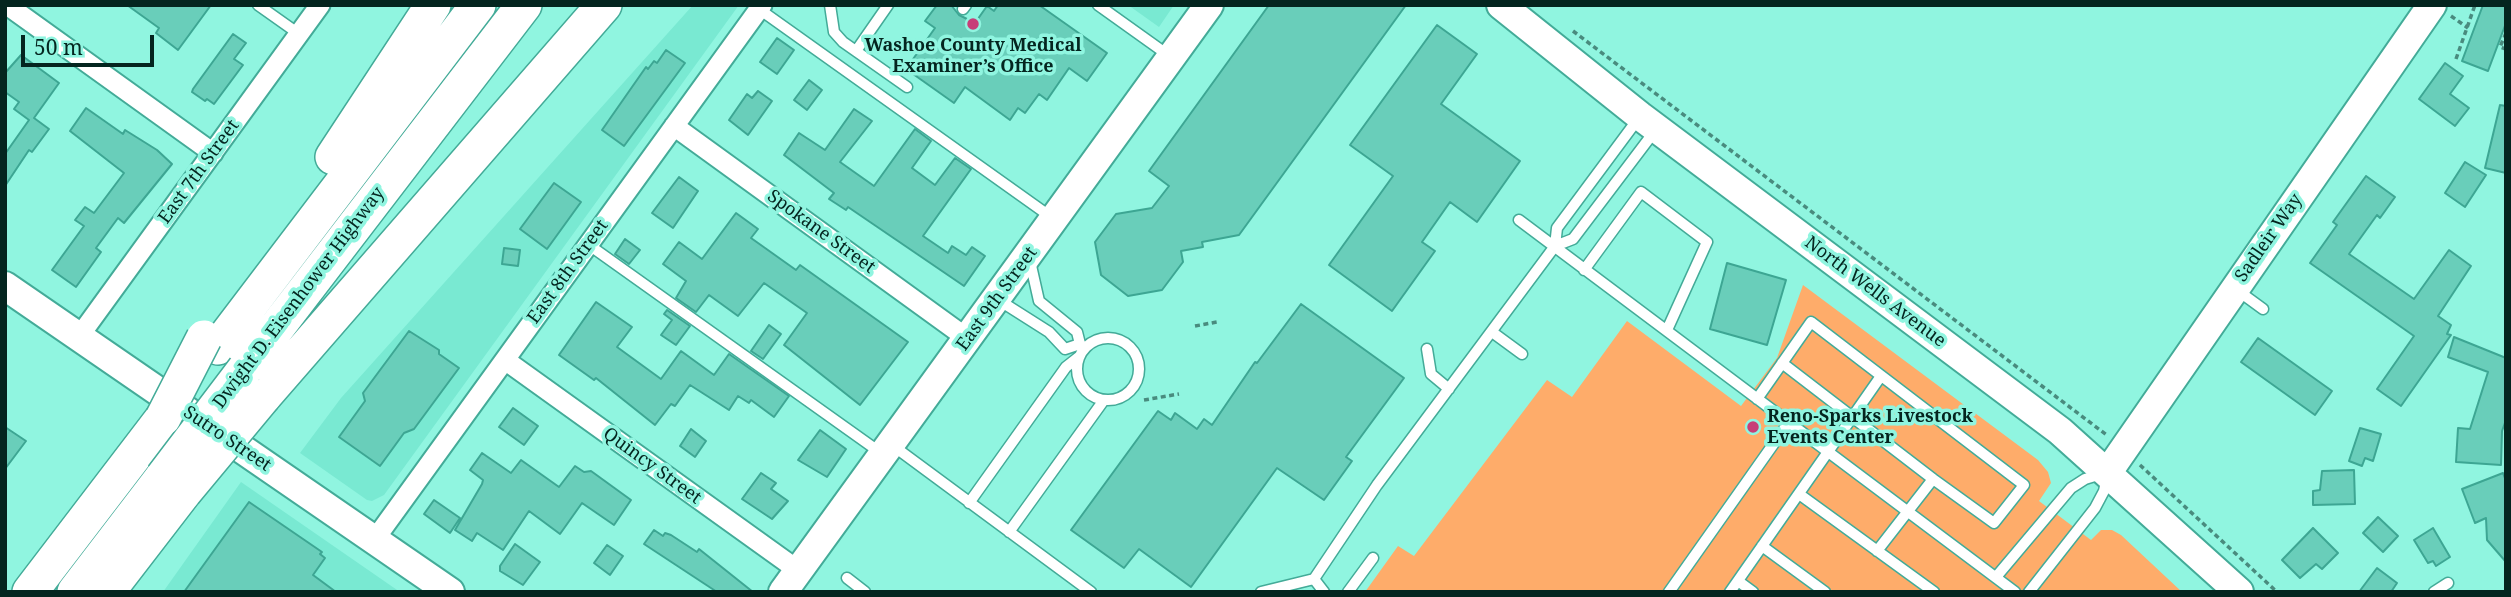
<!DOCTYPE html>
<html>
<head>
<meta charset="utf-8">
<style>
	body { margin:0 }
	#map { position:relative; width:2511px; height:597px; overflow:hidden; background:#90f5e0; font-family:"Noto Serif",serif }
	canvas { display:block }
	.frame { position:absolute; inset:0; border:7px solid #04251f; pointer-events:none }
	.scale { position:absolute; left:21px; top:35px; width:133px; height:32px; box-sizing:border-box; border:4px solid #04251f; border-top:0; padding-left:9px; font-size:21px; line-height:24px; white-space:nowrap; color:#04251f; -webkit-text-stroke:5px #90f5e0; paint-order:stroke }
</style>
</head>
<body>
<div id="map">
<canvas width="2511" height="597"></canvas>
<div class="frame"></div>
<div class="scale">50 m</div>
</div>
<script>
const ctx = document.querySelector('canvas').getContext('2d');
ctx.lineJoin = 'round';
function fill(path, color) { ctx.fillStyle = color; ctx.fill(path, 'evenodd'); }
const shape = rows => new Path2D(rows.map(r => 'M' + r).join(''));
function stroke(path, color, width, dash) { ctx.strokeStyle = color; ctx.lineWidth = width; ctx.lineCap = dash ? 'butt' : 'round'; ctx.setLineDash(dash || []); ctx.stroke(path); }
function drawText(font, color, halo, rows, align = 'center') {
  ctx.font = font + ' "Noto Serif",serif'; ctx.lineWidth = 7; ctx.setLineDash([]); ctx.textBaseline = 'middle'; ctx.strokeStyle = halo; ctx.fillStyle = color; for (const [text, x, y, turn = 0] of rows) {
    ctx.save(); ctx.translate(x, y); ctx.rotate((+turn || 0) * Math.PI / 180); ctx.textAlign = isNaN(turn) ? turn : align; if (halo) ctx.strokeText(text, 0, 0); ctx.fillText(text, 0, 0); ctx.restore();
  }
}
const built = shape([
	[693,5,739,5,384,495,372,501,367,500,300,453,341,398],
	[1128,5,1174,5,1159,27],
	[241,482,400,592,163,592]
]);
const green = shape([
	[1803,285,2038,460,2048,472,2051,483,2039,501,2091,540,2101,530,2112,530,2121,535,2182,592,1365,592,1398,546,1414,556,1547,380,1572,397,1627,321,1741,406,1777,358]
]);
const building = shape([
	[127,5,211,5,178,50,156,33,159,28,127,5],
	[937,5,951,5,959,15,975,23,987,6,994,11,998,5,1039,5,1107,53,1087,81,1069,68,1047,100,1039,94,1025,113,1018,108,1010,120,965,87,954,103,906,69,935,28,925,21,937,5],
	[1269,5,1406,5,1239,235,1202,242,1203,247,1181,251,1183,262,1162,290,1128,296,1101,275,1095,242,1116,214,1152,208,1169,186,1149,171,1269,5],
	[2483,5,2506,5,2506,23,2488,71,2462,61,2483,5],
	[1437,25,1477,54,1441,104,1520,161,1477,222,1450,202,1422,242,1435,251,1392,311,1329,265,1393,176,1350,145,1437,25],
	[233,34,246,43,234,59,243,65,214,104,207,99,205,101,192,92,193,89,233,34],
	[777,38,794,50,777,74,760,62,777,38],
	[666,50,685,63,624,146,602,130,646,67,648,69,654,61,657,63,666,50],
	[21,55,59,83,34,118,49,129,32,152,29,150,5,186,5,154,29,120,14,109,19,102,5,92,5,73,21,55],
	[2445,63,2463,76,2450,94,2469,108,2455,126,2419,99,2445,63],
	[809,80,822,90,807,110,794,100,809,80],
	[758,91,772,101,748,135,729,120,747,94,752,98,758,91],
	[2500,105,2506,106,2506,173,2485,168,2500,105],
	[86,108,123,134,125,130,157,150,172,164,124,223,118,218,96,248,101,252,76,287,52,270,84,226,75,220,85,207,94,213,124,173,70,131,86,108],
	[854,109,872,121,840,162,874,186,915,129,931,141,912,168,935,185,955,158,971,169,923,236,948,253,952,246,966,255,972,247,985,256,964,286,848,207,846,210,829,199,834,193,784,155,799,133,825,150,854,109],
	[2465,162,2486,175,2465,207,2445,193,2465,162],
	[2366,176,2395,197,2380,218,2377,215,2349,254,2414,299,2449,250,2471,266,2438,316,2451,325,2447,334,2451,335,2401,406,2377,389,2414,336,2310,263,2337,225,2333,222,2366,176],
	[679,177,698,191,673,228,652,213,679,177],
	[554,183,581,202,547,249,520,229,554,183],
	[736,213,758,229,751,238,796,270,800,265,908,342,860,405,784,345,807,313,764,283,738,316,709,295,696,312,676,298,686,281,663,264,679,242,702,259,736,213],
	[625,239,640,250,629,264,615,254,625,239],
	[504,248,520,250,518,266,502,264,504,248],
	[1727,263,1786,280,1767,345,1710,329,1727,263],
	[596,302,632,327,617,347,661,379,681,351,714,375,729,354,789,396,774,417,751,400,749,403,738,396,729,410,690,385,675,406,671,404,655,425,596,378,594,380,559,355,596,302],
	[1301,304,1404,378,1346,457,1352,461,1324,500,1277,468,1191,587,1139,549,1124,568,1071,530,1158,411,1171,420,1175,413,1197,429,1204,419,1212,425,1255,362,1257,363,1301,304],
	[667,310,690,326,676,345,661,335,672,320,664,314,667,310],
	[769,325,781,334,763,359,751,351,769,325],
	[409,331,439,350,439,354,459,368,414,429,404,433,380,466,339,437,365,401,363,393,409,331],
	[2454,337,2506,358,2506,420,2502,431,2501,465,2456,462,2458,428,2470,429,2488,372,2448,357,2454,337],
	[2258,338,2332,391,2315,415,2241,362,2258,338],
	[513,408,538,426,524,445,499,427,513,408],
	[5,427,26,441,5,469,5,427],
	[2360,428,2381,434,2373,461,2365,458,2362,466,2349,461,2360,428],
	[691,429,706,441,695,457,680,446,691,429],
	[820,430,846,449,827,477,798,460,820,430],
	[482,453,511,473,521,460,559,487,575,466,584,472,591,471,631,500,614,525,582,503,560,534,529,511,503,550,477,533,472,541,455,530,482,484,483,480,470,470,482,453],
	[2354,470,2355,504,2313,505,2313,491,2320,490,2322,471,2354,470],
	[761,473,776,483,771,489,788,501,772,519,742,499,761,473],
	[2503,473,2506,481,2506,562,2487,540,2486,518,2475,523,2462,489,2503,473],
	[434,500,460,518,450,533,424,514,434,500],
	[249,502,322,552,320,554,325,558,313,575,336,592,184,592,249,502],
	[2378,517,2398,536,2383,552,2363,533,2378,517],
	[2313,528,2338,553,2322,569,2316,564,2300,578,2282,560,2313,528],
	[2433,528,2450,557,2436,566,2433,561,2428,563,2414,540,2433,528],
	[654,530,663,536,665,533,671,535,697,552,699,549,753,592,717,592,644,544,654,530],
	[515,544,540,562,523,585,500,571,500,566,515,544],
	[607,545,623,556,610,575,594,563,607,545],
	[2377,568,2397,583,2391,592,2359,592,2377,568]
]);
const path = shape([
	[2451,16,2468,28],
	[1573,31,2108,436],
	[2506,33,2500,47,2506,49],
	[2456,59,2475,5],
	[1195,326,1217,322],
	[1144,400,1179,394],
	[2140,465,2277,592]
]);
const lane = shape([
	[258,5,299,34],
	[830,5,834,32,843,42,907,87],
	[1098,5,1168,55],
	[759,9,1051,217],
	[963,9,966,5],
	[856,51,888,5],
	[1519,220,2015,592],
	[589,245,881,453],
	[1555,246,1573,239,1654,132],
	[1030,261,1039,301,1077,332,1080,344,1085,348],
	[1584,270,1641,192,1707,242,1667,330],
	[2237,290,2263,309],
	[997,299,1049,332,1065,349,1080,344],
	[1492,332,1522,354],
	'1077 369a31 31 0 1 1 62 0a31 31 0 1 1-62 0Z',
	[1427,349,1431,374,1449,389],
	[1782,363,1933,479],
	[1757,399,1811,322,2024,485,1994,523,1933,479,1877,551],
	[892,445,1091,592],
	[1799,494,1934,592],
	[969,503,1066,367,1080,356],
	[1009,532,1104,400],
	[1762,546,1825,592],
	[1996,577,2071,488,2085,479,2108,472,2104,491,2095,508,2029,592],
	[847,578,865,592],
	[1314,579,1377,485,1555,246,1557,228,1638,119],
	[1738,581,1753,592],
	[1261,592,1314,579,1324,592],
	[1348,592,1373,558],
	[1669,592,1789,422],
	[1730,592,1881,376],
	[2434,592,2448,583]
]);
const street = shape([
	[7,5,213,153],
	[674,126,968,339],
	[78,338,320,5],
	[505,360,799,571],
	[375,539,762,5]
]);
const secondary = shape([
	[1501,5,1640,116,2060,431,2239,592],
	[5,286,450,592],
	[2108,472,2432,5],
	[783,592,1209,5]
]);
const highway = shape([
	[333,157,433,5],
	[218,347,478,5],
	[245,369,524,5],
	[263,397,604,5],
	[30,592,163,418],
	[75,592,163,477],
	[107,592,184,492]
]);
const highwayBridge = shape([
	[163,418,204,338],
	[163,477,245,369],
	[184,492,263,397]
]);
const markers = [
	[973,24,7,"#c73e78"],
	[1753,427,7,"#c73e78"]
];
const poiNames = [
	["Washoe County Medical",973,46],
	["Examiner’s Office",973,67],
	["Reno-Sparks Livestock",1767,417,"left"],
	["Events Center",1767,438,"left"]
];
const streetNames = [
	["East 7th Street",199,172,-54],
	["Spokane Street",821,232,36],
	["Sadleir Way",2269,238,-55],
	["East 8th Street",568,272,-54],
	["North Wells Avenue",1875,292,37],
	["Dwight D. Eisenhower Highway",299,298,-53],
	["East 9th Street",997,299,-54],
	["Sutro Street",227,439,34],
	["Quincy Street",652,466,36]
];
fill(built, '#79e9d2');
fill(green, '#feac6a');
fill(building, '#69ceba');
stroke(building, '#3da693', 2);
stroke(lane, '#43ab98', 13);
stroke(street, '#43ab98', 23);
stroke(secondary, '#43ab98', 32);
stroke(highway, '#43ab98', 38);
stroke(path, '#498b7e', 3.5, [5, 3.5]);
stroke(lane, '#fff', 10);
stroke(street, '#fff', 19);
stroke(secondary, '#fff', 28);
stroke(highway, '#fff', 35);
stroke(highwayBridge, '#43ab98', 38, []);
stroke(highwayBridge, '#fff', 35);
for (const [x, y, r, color] of markers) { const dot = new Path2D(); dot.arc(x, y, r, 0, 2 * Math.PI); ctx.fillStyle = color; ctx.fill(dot); stroke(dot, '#90f5e0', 2.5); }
drawText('bold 18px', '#04251f', '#90f5e0', poiNames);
drawText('18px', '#04251f', '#90f5e0', streetNames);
</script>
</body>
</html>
